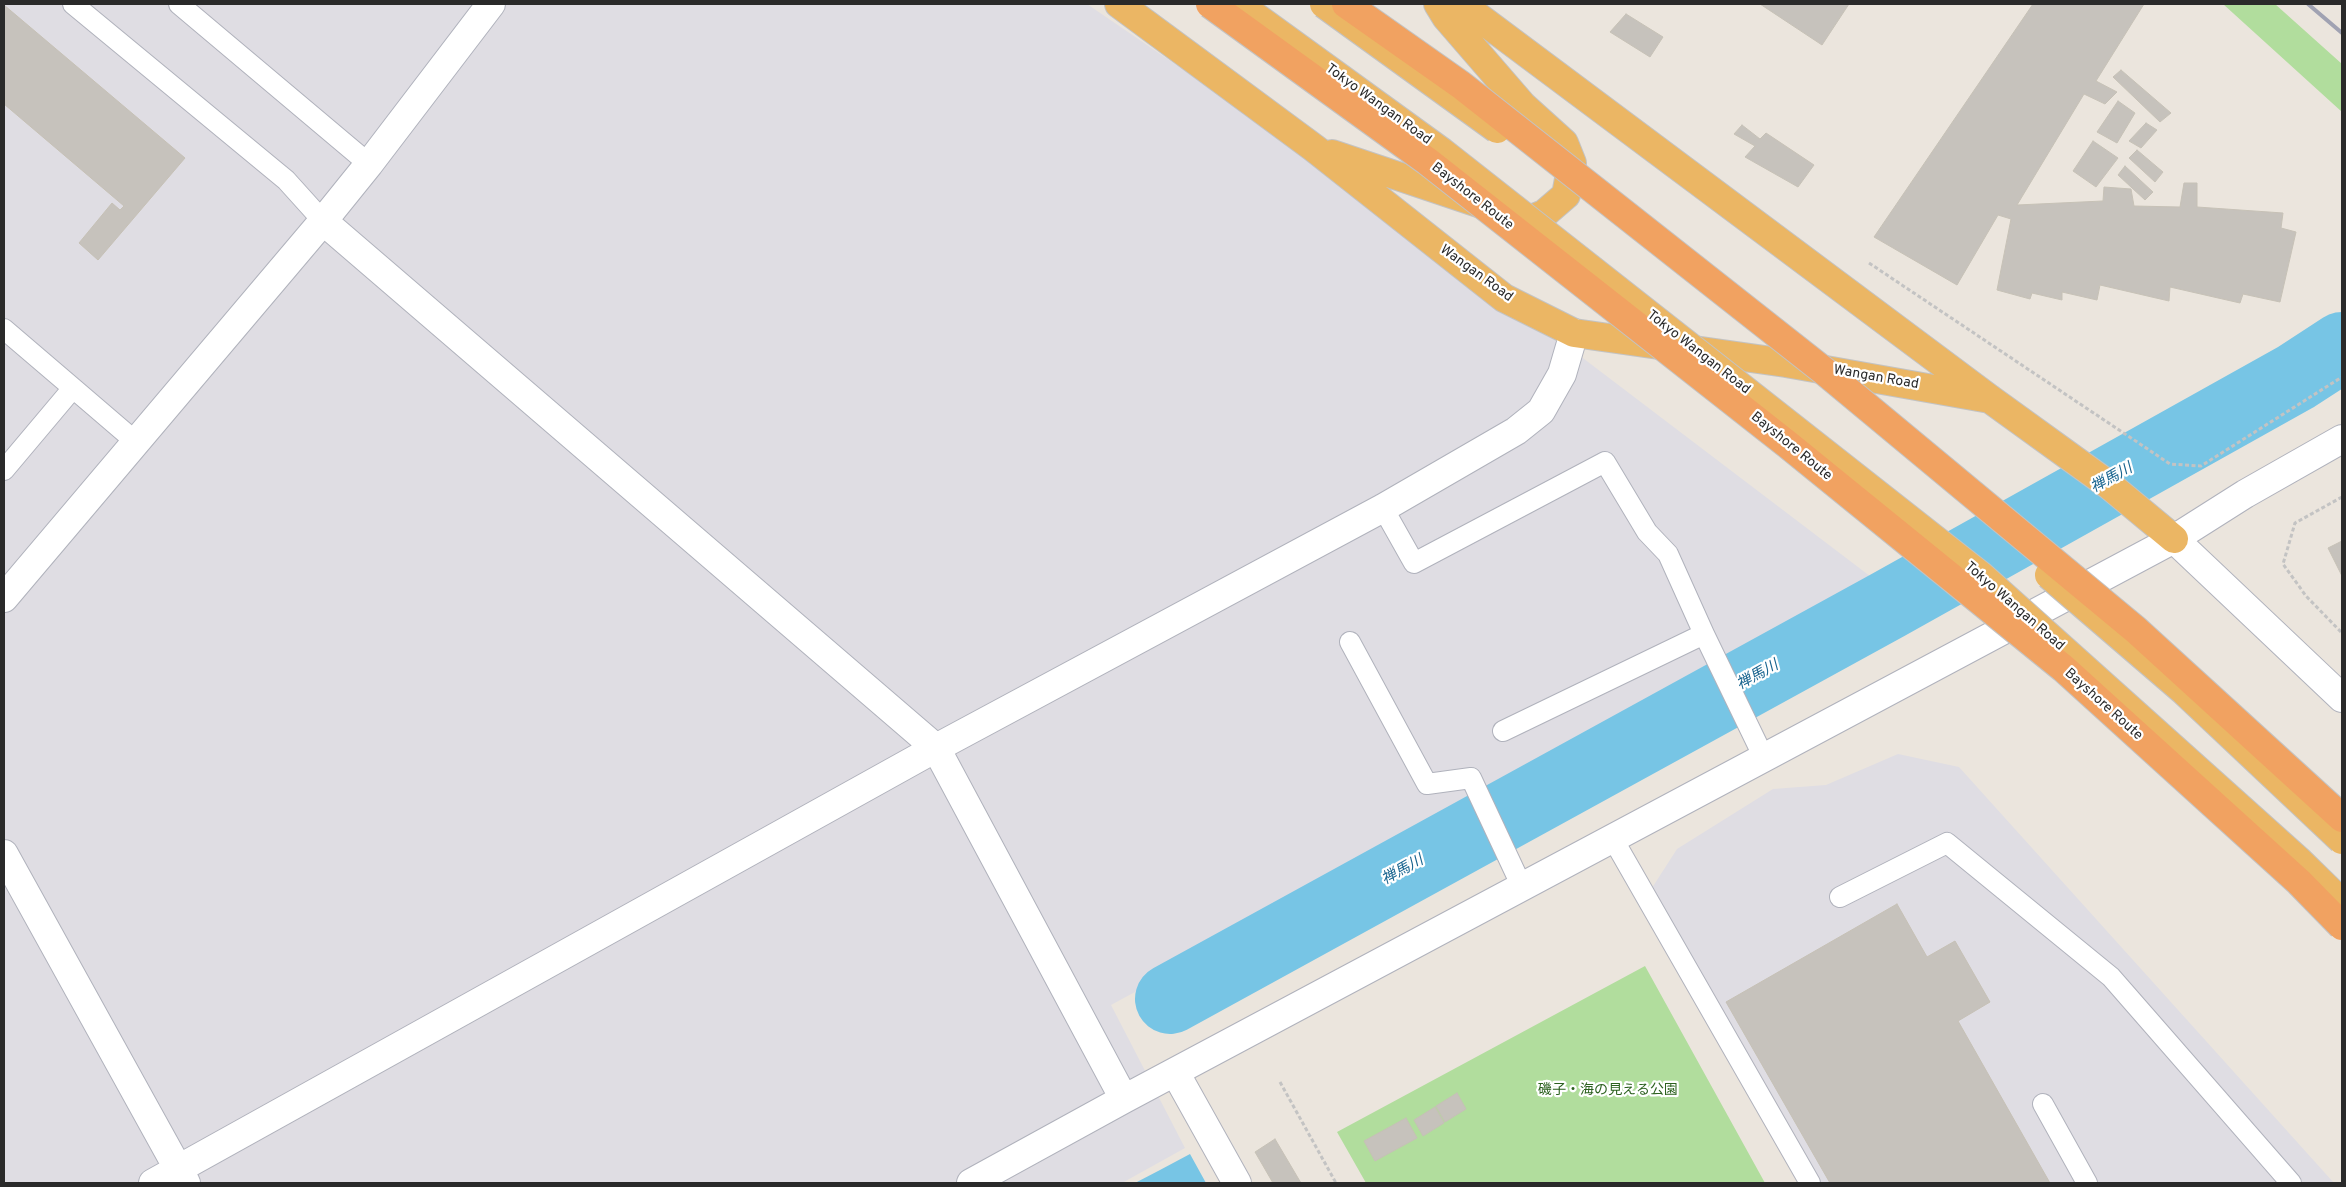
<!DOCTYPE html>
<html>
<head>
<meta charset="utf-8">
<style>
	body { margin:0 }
	#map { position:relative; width:2346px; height:1187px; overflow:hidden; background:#ebe5dd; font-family:Overpass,sans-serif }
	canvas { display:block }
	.frame { position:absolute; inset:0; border:5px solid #2a2a2a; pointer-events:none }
</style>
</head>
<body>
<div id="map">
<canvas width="2346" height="1187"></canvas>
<div class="frame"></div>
</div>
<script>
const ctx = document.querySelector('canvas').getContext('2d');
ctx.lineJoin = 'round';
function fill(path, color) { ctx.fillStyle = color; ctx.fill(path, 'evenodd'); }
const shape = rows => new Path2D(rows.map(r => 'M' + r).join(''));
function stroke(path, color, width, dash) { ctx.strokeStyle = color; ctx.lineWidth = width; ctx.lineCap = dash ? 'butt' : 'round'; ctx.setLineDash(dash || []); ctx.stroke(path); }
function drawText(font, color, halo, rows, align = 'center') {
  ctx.font = font + ' Overpass,"Noto Sans JP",sans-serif'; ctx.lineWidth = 4.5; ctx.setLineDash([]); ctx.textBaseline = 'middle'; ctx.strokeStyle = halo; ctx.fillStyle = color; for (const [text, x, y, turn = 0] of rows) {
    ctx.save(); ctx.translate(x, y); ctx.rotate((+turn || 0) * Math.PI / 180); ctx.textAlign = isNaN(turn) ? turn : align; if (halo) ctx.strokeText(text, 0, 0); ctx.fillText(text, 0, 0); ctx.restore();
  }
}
const industrial = shape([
	[4,4,1087,4,1384,207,1883,586,1111,1005,1185,1148,1122,1183,4,1183],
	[1898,754,1959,767,2334,1183,1806,1183,1650,891,1677,849,1773,789,1826,785]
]);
const green = shape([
	[2223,4,2275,4,2342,64,2342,112],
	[1645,966,1765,1183,1366,1183,1337,1132]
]);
const water = shape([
	[1190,1154,1206,1183,1135,1183,1160,1170]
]);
const river = shape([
	[1170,999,1888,605,2296,377,2342,347]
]);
const building = shape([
	[1760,4,1849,4,1822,45,1760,4],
	[2033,4,2144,4,2096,81,2117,92,2105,104,2084,94,2017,205,2103,201,2104,187,2131,189,2134,206,2180,207,2184,183,2197,183,2197,207,2283,213,2281,228,2296,232,2280,302,2243,294,2240,303,2170,287,2169,301,2100,285,2097,300,2062,292,2062,300,2032,293,2030,299,1997,290,2011,219,1998,215,1957,285,1874,237,2033,4],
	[4,5,185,158,98,260,79,243,112,203,120,210,124,206,4,104,4,5],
	[1626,14,1663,37,1650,57,1610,32,1626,14],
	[2121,70,2171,113,2160,122,2113,77,2121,70],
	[2118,101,2135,113,2117,143,2097,132,2118,101],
	[2146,123,2157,130,2141,148,2129,141,2146,123],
	[1742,125,1760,139,1766,133,1814,165,1798,187,1745,157,1755,146,1734,134,1742,125],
	[2093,141,2118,158,2096,187,2073,171,2093,141],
	[2137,150,2163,172,2155,182,2129,158,2137,150],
	[2125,166,2153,192,2145,200,2118,175,2125,166],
	[2342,541,2342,576,2328,548,2342,541],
	[1897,904,1927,957,1955,941,1990,1002,1958,1021,2050,1183,1830,1183,1726,1002,1897,904],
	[1457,1093,1466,1109,1445,1122,1436,1106,1457,1093],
	[1435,1107,1444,1123,1423,1136,1414,1120,1435,1107],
	[1406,1118,1417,1138,1375,1161,1364,1141,1406,1118],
	[1275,1139,1301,1183,1273,1183,1255,1152,1275,1139]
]);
const path = shape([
	[1869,263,2170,464,2201,466,2342,377],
	[2342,497,2295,523,2283,564,2306,596,2342,633],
	[1280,1082,1336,1183]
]);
const service = shape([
	[73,4,286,180,323,221],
	[179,4,369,164],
	[4,329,73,388,4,470],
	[73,388,136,442],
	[1383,508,1414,563,1605,462,1647,532,1668,554,1704,634],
	[1350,642,1427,784,1471,778,1522,887],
	[1503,731,1704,634,1764,758],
	[1613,839,1810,1183],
	[1840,897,1947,843,2111,977,2291,1183],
	[2043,1104,2087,1183]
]);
const minor = shape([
	[323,221,936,748,1124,1099],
	[4,598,323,221,369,164,491,4],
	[4,854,186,1183],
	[1175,1072,1237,1183],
	[153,1183,936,748,1383,508,1516,431,1541,411,1562,374,1574,333],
	[971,1183,1124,1099,2174,539]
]);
const tertiary = shape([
	[2342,439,2245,494,2174,539,2342,698]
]);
const trunk = shape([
	[1119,4,1314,148,1504,298,1574,333,1786,363,1990,399],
	[1461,4,1990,399,2109,485,2174,539],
	[1332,154,1529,220,1544,214,1566,195,1572,163,1564,143,1523,106,1446,17,1438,4]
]);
const rail = shape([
	[2308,4,2342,33]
]);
const trunkBridge = shape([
	[1238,4,1442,152,1980,575,2300,862,2342,903],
	[1324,4,1497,129],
	[2049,575,2184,691,2342,840]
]);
const motorwayBridge = shape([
	[1210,4,1427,161,1787,444,2063,668,2299,882,2342,926],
	[1346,4,1461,85,1824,371,2136,630,2342,818]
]);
const streetNames = [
	["Tokyo Wangan Road",1378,105,36],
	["Bayshore Route",1472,197,38],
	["Wangan Road",1476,274,36],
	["Tokyo Wangan Road",1698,353,38],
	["Wangan Road",1876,378,10],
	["Bayshore Route",1791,447,39],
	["Tokyo Wangan Road",2014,607,41],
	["Bayshore Route",2103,705,42]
];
const parkNames = [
	["磯子・海の見える公園",1608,1091]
];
const waterNames = [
	["禅馬川",2112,479,-29],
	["禅馬川",1758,676,-29],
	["禅馬川",1403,871,-29]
];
fill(industrial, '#dfdde3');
fill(green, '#b1dd9d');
fill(water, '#77c5e5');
stroke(river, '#77c5e5', 70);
fill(building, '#c6c2bc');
stroke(building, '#c6c1b6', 1);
stroke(service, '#b0b2bc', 22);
stroke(minor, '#b0b2bc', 30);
stroke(tertiary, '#b0b2bc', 30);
stroke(trunk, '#c3c3c3', 30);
stroke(path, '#c3c3c3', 3, [4, 2.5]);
stroke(service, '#fff', 20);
stroke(minor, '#fff', 28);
stroke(tertiary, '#fff', 28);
stroke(trunk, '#ebb664', 28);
stroke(rail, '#a0a2b2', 4);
stroke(trunkBridge, '#c3c3c3', 30, []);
stroke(motorwayBridge, '#c3c3c3', 30, []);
stroke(trunkBridge, '#ebb664', 28);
stroke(motorwayBridge, '#f1a261', 28);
drawText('14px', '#2a2a2a', '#fff', streetNames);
drawText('14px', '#2c611f', '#fff', parkNames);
drawText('italic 15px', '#18648f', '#fff', waterNames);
</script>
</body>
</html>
